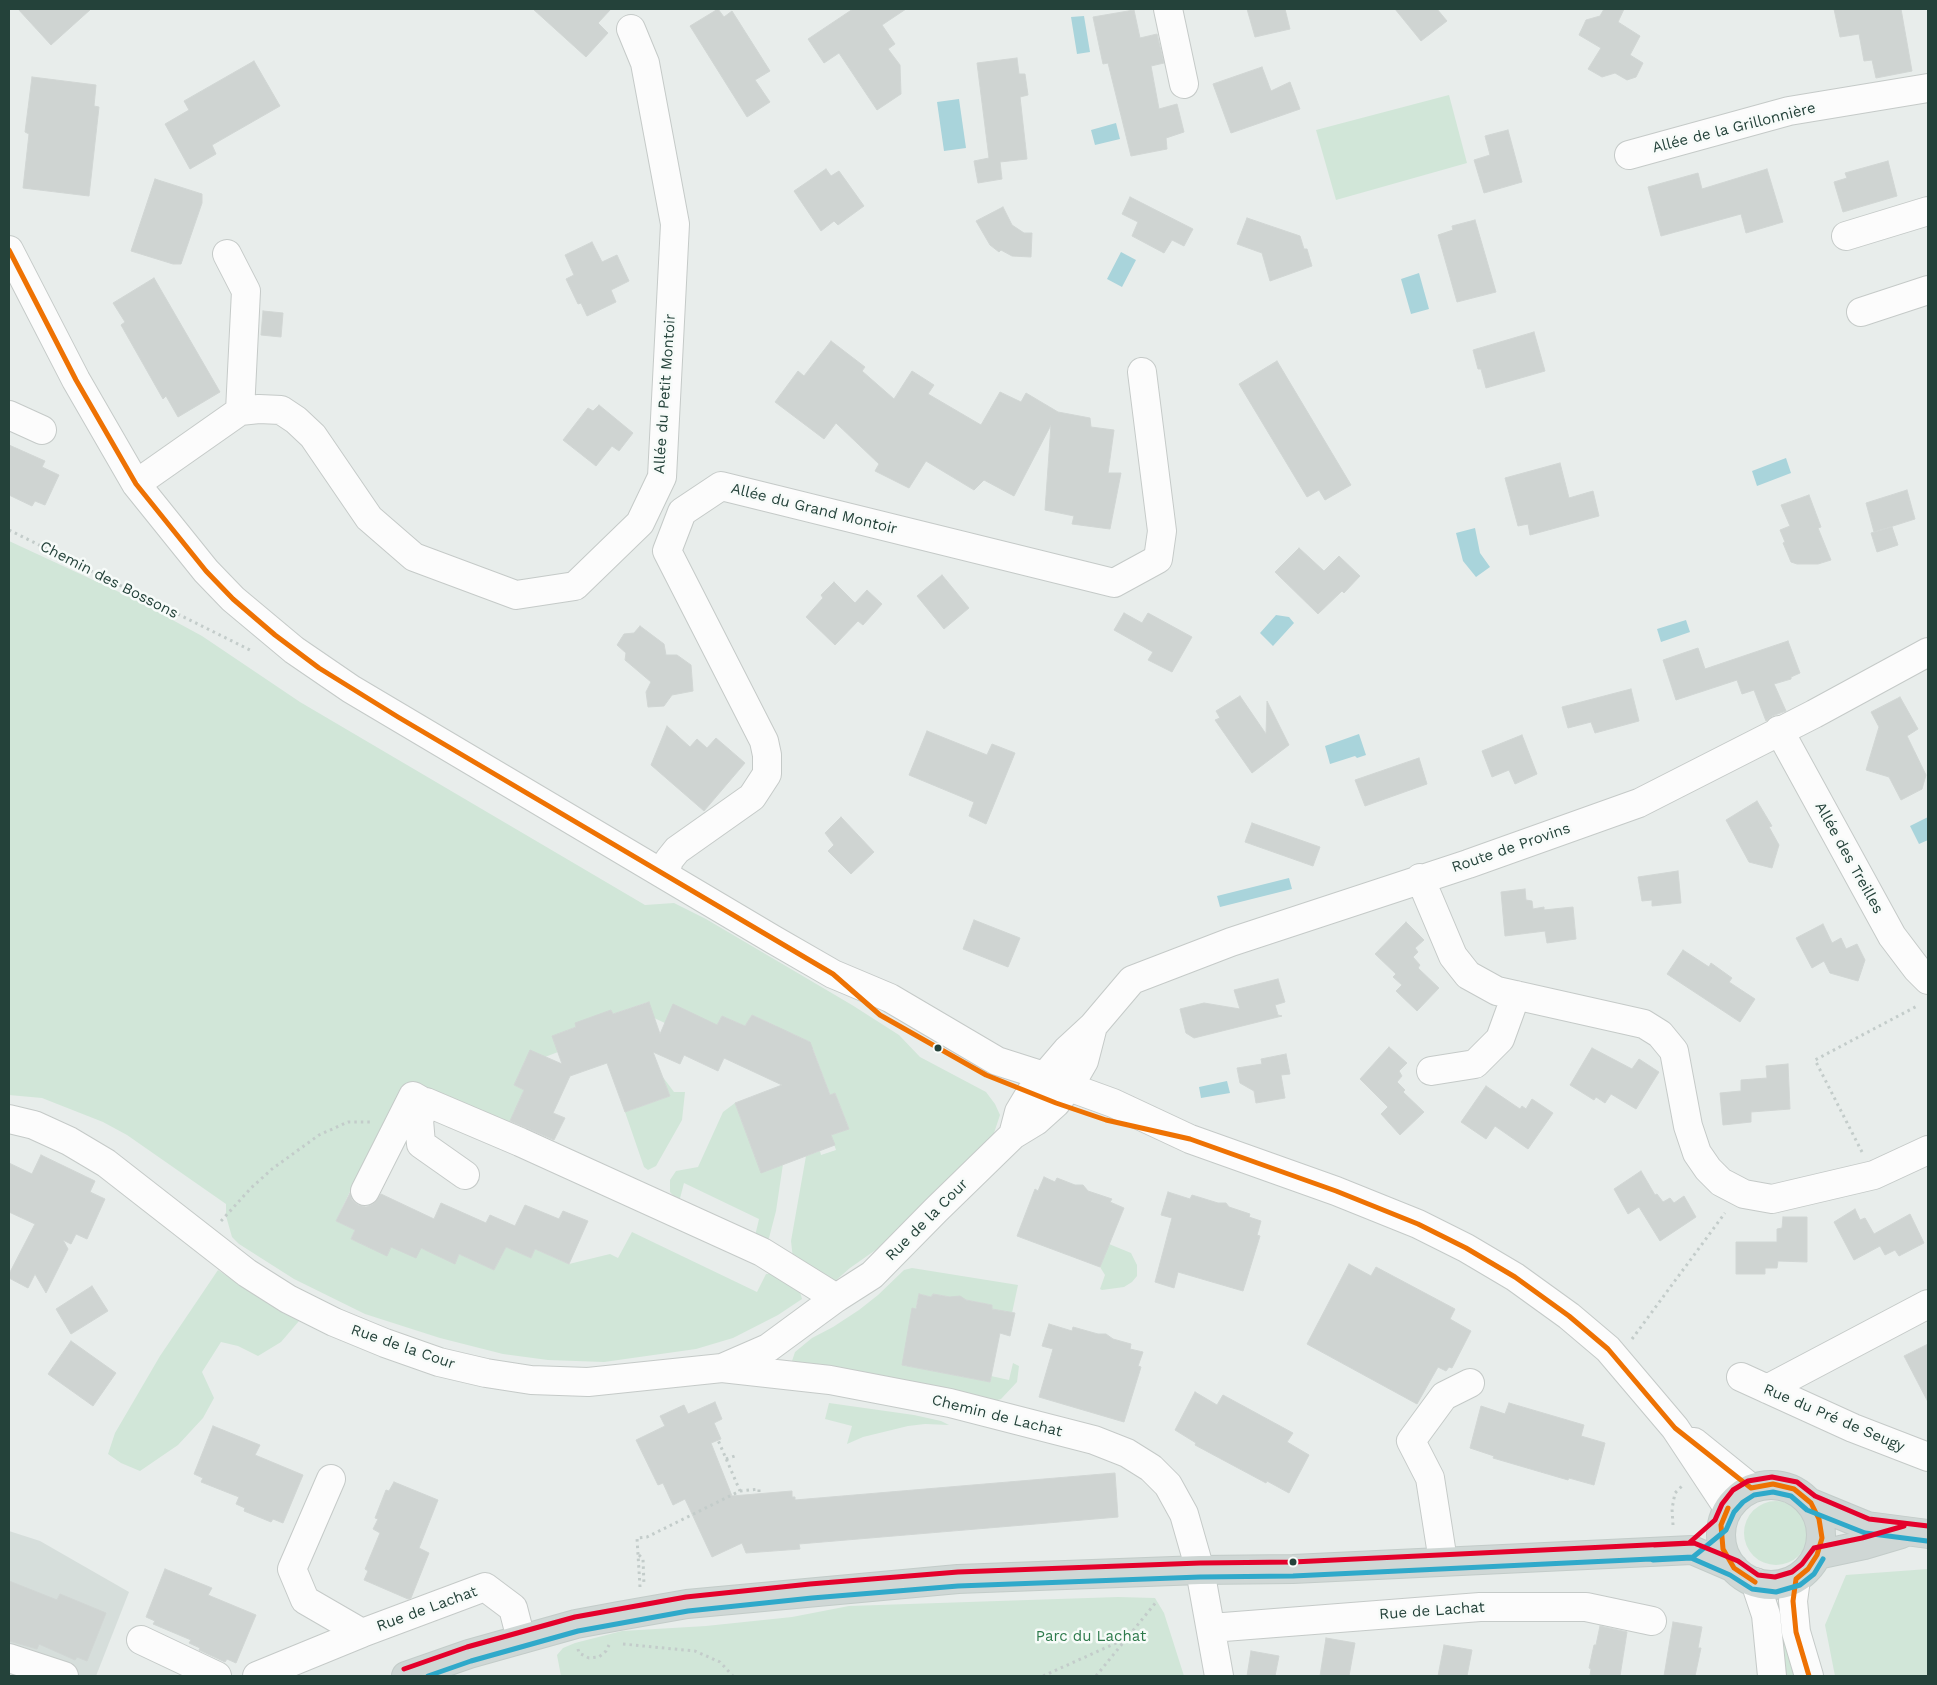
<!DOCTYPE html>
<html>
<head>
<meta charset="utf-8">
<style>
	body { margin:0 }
	#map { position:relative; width:1937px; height:1685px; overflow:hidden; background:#e8edeb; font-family:"Work Sans",sans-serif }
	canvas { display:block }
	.frame { position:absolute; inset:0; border:10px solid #24423a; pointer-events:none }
</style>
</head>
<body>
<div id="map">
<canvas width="1937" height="1685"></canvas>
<div class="frame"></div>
</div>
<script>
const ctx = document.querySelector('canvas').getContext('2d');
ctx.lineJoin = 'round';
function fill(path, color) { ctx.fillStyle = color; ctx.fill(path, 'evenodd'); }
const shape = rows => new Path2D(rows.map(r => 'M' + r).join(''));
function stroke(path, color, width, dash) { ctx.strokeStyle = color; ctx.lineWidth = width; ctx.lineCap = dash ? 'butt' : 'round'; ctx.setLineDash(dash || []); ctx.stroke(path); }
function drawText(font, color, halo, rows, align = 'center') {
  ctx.font = font + ' "Work Sans",sans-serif'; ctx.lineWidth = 5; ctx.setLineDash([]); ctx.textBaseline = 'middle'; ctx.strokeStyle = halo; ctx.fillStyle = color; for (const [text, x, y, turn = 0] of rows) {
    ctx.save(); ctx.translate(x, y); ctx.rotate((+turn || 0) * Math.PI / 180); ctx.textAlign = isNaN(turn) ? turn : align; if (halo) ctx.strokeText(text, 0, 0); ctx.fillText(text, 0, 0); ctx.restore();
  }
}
const built = shape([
	[9,1531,40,1541,129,1592,96,1676,9,1676]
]);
const green = shape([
	[1449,95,1467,163,1336,200,1316,130],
	[9,541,132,598,202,636,300,702,645,905,674,903,706,919,852,1005,899,1035,920,1057,986,1092,995,1104,1000,1115,991,1142,937,1190,877,1249,850,1268,835,1281,793,1259,791,1241,806,1156,820,1151,821,1155,836,1150,831,1135,849,1129,835,1093,830,1095,813,1049,806,1051,810,1042,786,1031,782,1039,773,1035,776,1026,752,1015,745,1026,722,1016,717,1025,665,1023,654,1018,648,1002,613,1014,611,1010,576,1027,553,1036,558,1052,545,1057,530,1051,514,1085,524,1090,509,1124,475,1109,398,1119,373,1143,336,1221,355,1230,351,1239,387,1255,391,1247,421,1248,455,1263,459,1254,494,1270,506,1247,531,1258,535,1249,569,1264,610,1254,618,1258,632,1232,757,1292,766,1274,771,1274,800,1292,802,1299,778,1315,733,1338,696,1349,604,1362,548,1360,503,1354,440,1338,365,1314,294,1279,239,1244,232,1237,226,1216,226,1204,127,1135,103,1122,42,1098,9,1095],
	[662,1076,674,1092,685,1092,682,1120,656,1166,648,1170,644,1167,625,1112,670,1096],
	[735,1103,761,1172,783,1164,776,1211,769,1238,762,1242,755,1236,759,1219,684,1183,679,1202,670,1192,670,1180,676,1171,698,1167,723,1112],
	[1109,1244,1131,1253,1137,1265,1137,1276,1132,1282,1124,1287,1102,1290,1100,1289,1105,1275,1100,1267],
	[912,1268,1018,1285,1012,1313,992,1309,992,1305,977,1302,933,1294,931,1297,919,1294,903,1365,990,1382,991,1376,1009,1380,1013,1363,1019,1366,1017,1382,1001,1399,991,1402,802,1365,792,1361,795,1352,812,1338,833,1327,859,1310,878,1295,904,1270],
	[218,1270,259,1298,299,1321,281,1342,258,1356,238,1346,221,1342,202,1372,214,1398,203,1418,178,1445,140,1471,121,1463,108,1454,115,1433,160,1356],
	[829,1403,914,1415,941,1421,949,1425,925,1424,908,1426,863,1437,847,1444,852,1426,825,1419],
	'1744 1533a32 32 0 1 1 64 0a32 32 0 1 1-64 0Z',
	[1928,1569,1928,1676,1835,1676,1825,1625,1846,1575],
	[1118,1597,1155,1598,1164,1613,1184,1676,561,1676,557,1655,563,1648,575,1643,622,1631,706,1626,792,1617,849,1606],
	[1793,1638,1802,1676,1781,1676,1781,1641]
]);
const water = shape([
	[1084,16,1090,52,1077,54,1071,17],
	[959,99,966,148,944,151,937,102],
	[1116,123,1120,139,1095,145,1091,130],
	[1121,252,1136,260,1122,287,1107,279],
	[1419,273,1429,309,1411,314,1401,279],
	[1786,458,1791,473,1757,486,1752,471],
	[1475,528,1480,553,1490,567,1476,577,1463,561,1456,533],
	[1276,615,1289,617,1294,623,1273,646,1260,633],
	[1686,620,1690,632,1661,642,1657,629],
	[1359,734,1366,755,1357,758,1355,756,1330,764,1325,746],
	[1928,817,1928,840,1919,844,1910,826],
	[1289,878,1292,889,1220,907,1217,896],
	[1227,1081,1230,1093,1201,1098,1199,1087]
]);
const building = shape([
	[18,9,91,9,51,45,18,9],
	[533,9,611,9,598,23,608,33,586,57,533,9],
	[718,9,724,17,732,11,770,71,755,80,770,102,747,117,690,26,718,9],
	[853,9,906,9,882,25,895,44,888,49,900,65,901,94,877,110,839,53,824,63,808,39,853,9],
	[1247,9,1285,9,1290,29,1255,37,1247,9],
	[1395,9,1437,9,1447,21,1421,41,1395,9],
	[1604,9,1624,9,1618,22,1640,36,1630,55,1643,63,1636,77,1627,80,1615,73,1602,77,1588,69,1601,48,1579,35,1586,20,1600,16,1604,9],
	[1834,9,1901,9,1912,71,1876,78,1872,60,1864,61,1859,34,1840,37,1834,9],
	[1134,10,1140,38,1157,34,1164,63,1151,66,1159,109,1177,104,1184,132,1166,138,1167,149,1131,156,1108,63,1103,64,1093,17,1134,10],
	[1017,58,1019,74,1025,74,1028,95,1020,97,1027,159,1000,162,1002,179,978,183,974,161,989,158,977,63,1017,58],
	[254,61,280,106,212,145,216,154,190,169,165,124,189,110,184,101,254,61],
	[1262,67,1271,91,1290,82,1300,109,1231,133,1213,84,1262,67],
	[32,77,96,85,94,106,99,107,89,196,23,188,29,134,25,132,32,77],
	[1508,130,1522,182,1484,193,1474,160,1490,155,1485,136,1508,130],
	[1888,161,1897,196,1843,212,1834,182,1847,178,1845,173,1888,161],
	[826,169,831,176,839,171,864,206,838,225,834,221,821,231,794,191,826,169],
	[1767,169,1783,222,1746,233,1741,214,1661,236,1648,187,1698,173,1702,189,1767,169],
	[155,179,202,194,202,203,181,264,173,264,131,251,155,179],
	[1130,197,1193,229,1184,246,1172,240,1164,253,1132,236,1138,222,1122,214,1130,197],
	[1003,207,1012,225,1024,233,1032,233,1031,257,1012,256,1001,250,999,252,990,245,976,221,1003,207],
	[1247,218,1300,236,1304,249,1307,249,1312,266,1270,281,1262,253,1237,244,1247,218],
	[1475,220,1496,292,1457,302,1438,235,1453,230,1452,226,1475,220],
	[592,242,602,262,617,255,629,281,611,290,616,302,587,316,581,303,578,304,566,279,574,275,565,255,592,242],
	[154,278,220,392,178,417,166,396,163,399,121,325,125,322,113,303,154,278],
	[263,311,283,313,281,337,261,335,263,311],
	[1534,332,1545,371,1486,388,1481,369,1478,369,1473,350,1534,332],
	[831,341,865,367,862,371,894,399,912,371,934,385,928,394,981,425,1000,392,1021,402,1026,393,1058,412,1090,418,1091,427,1114,430,1108,473,1121,473,1110,529,1072,524,1074,516,1045,510,1051,425,1014,496,984,480,974,490,926,461,909,488,875,471,879,464,836,423,824,439,775,402,798,371,804,376,831,341],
	[1277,361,1351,485,1325,500,1319,490,1307,497,1239,384,1277,361],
	[599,405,633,433,619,451,612,446,596,466,563,440,588,408,593,411,599,405],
	[9,445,45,461,42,467,59,475,45,505,35,501,32,506,9,495,9,445],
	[1560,463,1569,498,1593,491,1599,516,1530,535,1528,524,1518,526,1505,478,1560,463],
	[1907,490,1915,519,1874,532,1866,503,1907,490],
	[1809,495,1821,527,1818,528,1831,560,1818,564,1797,564,1791,562,1783,543,1785,542,1780,530,1790,526,1781,505,1809,495],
	[1892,527,1898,545,1877,552,1871,533,1892,527],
	[1299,548,1324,571,1339,556,1360,576,1344,593,1342,591,1318,614,1275,572,1299,548],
	[942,575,969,608,944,629,917,596,942,575],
	[834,582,855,603,867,590,882,604,863,625,858,621,835,645,806,617,823,598,821,595,834,582],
	[1124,613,1142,623,1148,613,1192,637,1172,672,1148,660,1153,652,1114,630,1124,613],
	[640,626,664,644,666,655,677,655,691,665,693,691,672,695,664,706,648,707,646,692,651,682,625,660,626,653,617,645,624,634,634,633,640,626],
	[1788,641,1800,673,1791,677,1791,679,1774,684,1786,711,1772,716,1766,721,1754,690,1742,694,1737,680,1676,700,1663,660,1698,648,1705,669,1788,641],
	[1631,689,1639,721,1595,733,1591,722,1568,728,1562,707,1631,689],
	[1240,696,1266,734,1267,701,1289,745,1252,773,1215,720,1220,718,1216,711,1240,696],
	[1900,697,1918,729,1907,736,1926,775,1922,789,1901,800,1889,777,1866,770,1879,727,1871,712,1900,697],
	[667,726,690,747,697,739,707,748,716,738,745,763,704,811,651,765,667,726],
	[927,731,987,755,992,744,1015,753,986,824,969,816,974,802,909,775,927,731],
	[1522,735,1537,774,1515,784,1509,770,1492,777,1482,751,1522,735],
	[1419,758,1427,784,1365,806,1355,780,1419,758],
	[1757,801,1772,826,1769,827,1779,845,1772,868,1749,862,1726,820,1757,801],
	[841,817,874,852,851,874,828,851,834,845,825,833,841,817],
	[1252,823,1320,847,1313,866,1245,842,1252,823],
	[1678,871,1681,903,1652,906,1652,900,1642,901,1638,877,1678,871],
	[1525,889,1526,900,1532,901,1533,909,1544,907,1544,910,1573,907,1576,939,1547,943,1545,931,1505,936,1501,892,1525,889],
	[974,920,1020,938,1008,967,963,949,974,920],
	[1406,922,1424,940,1415,948,1418,952,1413,957,1420,965,1418,968,1439,988,1417,1011,1396,991,1402,985,1393,977,1396,974,1375,954,1406,922],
	[1823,924,1832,943,1841,938,1846,949,1857,944,1865,960,1858,981,1830,973,1824,961,1812,968,1796,938,1823,924],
	[1683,950,1709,967,1711,963,1732,978,1729,982,1755,999,1740,1022,1667,974,1683,950],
	[1278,979,1285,1002,1275,1005,1278,1015,1282,1016,1194,1038,1186,1033,1180,1009,1204,1003,1240,1009,1234,990,1278,979],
	[649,1002,660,1034,673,1004,717,1025,722,1016,745,1026,752,1015,810,1042,830,1095,835,1093,849,1129,831,1135,835,1145,761,1173,735,1103,782,1085,724,1058,718,1071,684,1055,680,1064,653,1052,670,1096,625,1112,607,1063,570,1076,553,1113,565,1118,554,1140,510,1121,524,1090,514,1085,530,1050,562,1064,552,1036,576,1027,575,1023,611,1010,613,1014,649,1002],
	[1389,1047,1407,1063,1399,1071,1402,1076,1397,1082,1405,1090,1403,1092,1424,1112,1400,1135,1381,1114,1388,1107,1360,1079,1389,1047],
	[1592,1048,1632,1069,1639,1059,1659,1072,1636,1109,1611,1094,1605,1103,1596,1097,1594,1100,1570,1085,1592,1048],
	[1286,1054,1290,1074,1281,1075,1285,1098,1256,1103,1254,1091,1240,1083,1237,1068,1262,1064,1261,1059,1286,1054],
	[1788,1064,1790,1109,1751,1112,1751,1122,1723,1125,1720,1093,1741,1091,1741,1080,1767,1078,1766,1066,1788,1064],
	[1486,1086,1520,1109,1522,1106,1526,1109,1532,1099,1553,1113,1528,1149,1495,1126,1486,1139,1461,1122,1486,1086],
	[41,1155,95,1181,90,1192,105,1199,87,1239,76,1234,71,1244,63,1240,68,1249,46,1293,35,1274,28,1288,9,1278,9,1274,35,1224,9,1212,9,1163,32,1174,41,1155],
	[1641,1171,1655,1195,1657,1194,1663,1202,1670,1198,1674,1203,1684,1196,1696,1217,1660,1241,1639,1207,1628,1214,1614,1189,1641,1171],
	[1044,1177,1055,1182,1057,1178,1075,1185,1083,1185,1088,1191,1112,1199,1110,1202,1124,1208,1100,1267,1017,1236,1035,1189,1038,1191,1044,1177],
	[1168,1192,1190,1199,1192,1195,1218,1203,1226,1203,1229,1207,1250,1214,1249,1217,1261,1221,1257,1235,1260,1236,1243,1291,1178,1272,1174,1288,1155,1282,1172,1218,1161,1215,1168,1192],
	[350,1193,352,1200,358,1205,366,1207,373,1204,381,1194,434,1219,441,1203,486,1223,490,1215,515,1226,525,1205,559,1219,563,1211,588,1221,569,1264,535,1249,531,1258,506,1247,494,1270,459,1254,455,1264,421,1248,416,1258,391,1247,387,1256,351,1239,355,1230,336,1221,350,1193],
	[1855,1209,1860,1220,1865,1218,1874,1234,1910,1214,1924,1243,1899,1256,1895,1250,1885,1255,1880,1246,1854,1260,1834,1222,1855,1209],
	[1783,1217,1807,1217,1807,1262,1778,1261,1777,1268,1765,1268,1765,1274,1736,1274,1736,1242,1777,1242,1777,1229,1782,1228,1783,1217],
	[1349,1264,1371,1276,1376,1267,1455,1309,1450,1319,1471,1331,1452,1368,1449,1367,1446,1371,1438,1367,1417,1404,1307,1344,1349,1264],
	[92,1286,108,1311,71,1334,56,1309,92,1286],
	[919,1294,931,1297,933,1294,950,1297,960,1296,966,1300,992,1305,992,1309,1015,1313,1010,1336,1000,1333,990,1382,902,1365,912,1308,916,1309,919,1294],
	[1049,1324,1072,1331,1073,1327,1098,1334,1106,1334,1113,1339,1131,1344,1130,1349,1143,1352,1138,1366,1141,1367,1124,1422,1039,1397,1053,1349,1042,1346,1049,1324],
	[71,1341,116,1373,93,1406,48,1374,71,1341],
	[1928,1344,1928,1402,1904,1356,1928,1344],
	[1195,1392,1217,1405,1223,1395,1293,1433,1287,1442,1309,1455,1289,1493,1267,1481,1266,1483,1195,1445,1196,1443,1175,1430,1195,1392],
	[715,1402,722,1419,714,1423,721,1439,711,1443,732,1496,792,1491,792,1497,795,1497,795,1500,1115,1473,1118,1517,799,1544,800,1549,746,1553,742,1543,712,1557,685,1499,673,1505,663,1483,658,1485,636,1440,665,1426,660,1416,684,1405,688,1414,715,1402],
	[1509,1403,1584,1425,1581,1436,1605,1443,1594,1485,1569,1478,1568,1480,1493,1458,1494,1456,1470,1448,1481,1406,1505,1414,1509,1403],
	[213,1426,260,1445,255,1455,303,1475,283,1523,273,1519,271,1522,244,1511,245,1508,236,1504,239,1497,201,1482,203,1478,194,1474,213,1426],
	[394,1482,438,1500,419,1548,429,1553,411,1598,408,1599,364,1580,368,1571,365,1569,380,1533,373,1529,378,1519,375,1518,386,1490,389,1491,394,1482],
	[165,1569,212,1588,208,1595,256,1615,236,1663,227,1659,225,1662,199,1650,200,1648,189,1643,191,1640,153,1624,155,1621,146,1617,165,1569],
	[9,1581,57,1600,60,1594,106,1613,87,1661,77,1657,75,1660,39,1644,37,1649,9,1641,9,1581],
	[1673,1622,1702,1627,1698,1648,1701,1648,1695,1676,1664,1676,1673,1622],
	[1600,1626,1627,1632,1620,1676,1590,1676,1591,1669,1589,1668,1594,1645,1596,1645,1600,1626],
	[1326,1638,1355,1643,1349,1676,1320,1676,1326,1638],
	[1444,1645,1472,1650,1467,1676,1438,1676,1444,1645],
	[1251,1651,1279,1656,1275,1676,1247,1676,1251,1651]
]);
const path = shape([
	[9,530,252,651],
	[1862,1152,1815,1060,1919,1005],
	[221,1221,251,1188,272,1169,319,1135,348,1122,372,1122],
	[1632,1339,1725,1213],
	[726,1459,735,1456],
	[740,1491,759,1489,759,1494],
	[1673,1525,1672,1509,1675,1493,1683,1485],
	[639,1555,643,1559,644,1585],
	[640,1587,637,1538,647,1537,740,1491,718,1440],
	[623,1644,695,1651,720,1662,733,1676],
	[578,1649,579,1653,589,1658,599,1657,606,1651,609,1645],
	[1043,1676,1125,1639],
	[1096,1676,1157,1601]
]);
const minor = shape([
	[1168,9,1184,84],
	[1629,155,1789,111,1928,88],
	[1846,236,1928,211],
	[9,250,76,380,136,484,206,571,233,599,294,650,351,689,774,940,833,974,890,998,997,1061,1044,1076,1069,1087,1113,1103,1190,1139,1336,1191,1418,1224,1466,1248,1515,1277,1569,1316,1608,1349,1675,1428,1728,1508],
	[227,254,246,291,240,411],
	[1861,312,1928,290],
	[9,415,42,430],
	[136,484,240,411,259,409,281,410,296,420,313,436,369,518,414,557,516,595,575,586,640,523,662,477,675,224,645,63,631,29],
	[1779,730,1892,936,1917,969,1928,980],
	[665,875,669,860,677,850,752,797,767,774,767,755,764,741,667,551,682,512,721,486,1114,583,1158,559,1162,531,1142,372],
	[1420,878,1453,956,1468,975,1497,991,1644,1024,1660,1034,1674,1051,1688,1126,1697,1153,1708,1169,1721,1182,1744,1194,1772,1199,1874,1175,1928,1150],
	[1431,1071,1475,1064,1500,1039,1516,995],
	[9,1119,34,1125,69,1141,106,1163,247,1273,288,1299,334,1322,385,1343,439,1362,486,1373,531,1380,588,1382,722,1368,768,1348,836,1298,872,1275,936,1210,1013,1135,1036,1121,1056,1103,1069,1087,1084,1061,1093,1026],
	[1013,1135,1019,1112,1031,1092,1067,1050,1093,1026,1132,980,1231,942,1468,864,1639,803,1814,714,1928,652],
	[465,1175,421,1144,419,1120,426,1102,520,1142,762,1252,836,1298],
	[365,1191,413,1096,420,1100],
	[722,1368,830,1380,950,1403,1094,1440,1127,1453,1151,1468,1168,1485,1184,1514,1200,1570,1219,1676],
	[1741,1377,1853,1428,1928,1457],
	[1767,1389,1928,1304],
	[1694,1442,1751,1488],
	[331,1479,292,1569,305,1600,362,1633,485,1587,513,1608,521,1639],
	[1443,1561,1430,1478,1411,1441,1444,1396,1470,1383],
	[1796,1579,1793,1601,1796,1632,1809,1676],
	[1755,1582,1766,1615,1772,1676],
	[1211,1628,1480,1607,1586,1607,1652,1621],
	[141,1640,217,1676],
	[9,1658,64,1676],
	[257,1676,362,1633]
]);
const major = shape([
	'1721 1535a50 50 0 1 1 100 0a50 50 0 1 1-100 0Z',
	[1811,1503,1867,1526,1928,1534],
	[1817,1555,1864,1545,1901,1534],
	[406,1676,469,1654,576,1624,619,1616,687,1604,958,1579,1200,1570,1293,1569,1692,1550,1734,1568]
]);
const bus1 = shape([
	[9,250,76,380,136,484,206,571,233,599,275,635,319,668,398,717,833,974,880,1015,986,1075,1056,1103,1106,1120,1190,1139,1336,1191,1418,1224,1466,1248,1515,1277,1569,1316,1608,1349,1675,1428,1751,1488,1773,1484,1794,1489,1811,1503,1819,1519,1822,1538,1817,1555,1808,1569,1796,1579,1793,1601,1796,1632,1809,1676],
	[1728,1508,1721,1525,1723,1549,1734,1568,1755,1582]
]);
const bus2 = shape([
	[1653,1560,1691,1558,1730,1575,1752,1589,1776,1592,1800,1585,1814,1574,1823,1559],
	[428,1676,471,1661,578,1631,688,1611,812,1598,958,1586,1200,1577,1293,1576,1693,1557,1726,1530,1734,1512,1743,1502,1754,1495,1773,1492,1791,1496,1807,1510,1865,1533,1927,1541]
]);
const bus3 = shape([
	[1654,1545,1694,1543,1738,1561,1758,1575,1775,1577,1792,1572,1802,1564,1814,1548,1862,1538,1904,1526],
	[404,1669,467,1647,575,1617,686,1597,810,1584,958,1572,1200,1563,1293,1562,1689,1543,1715,1520,1722,1504,1733,1490,1748,1481,1772,1477,1797,1482,1815,1496,1869,1519,1928,1526]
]);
const markers = [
	[938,1048,4.5,"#24423a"],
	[1293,1562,4.5,"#24423a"]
];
const streetNames = [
	["Allée de la Grillonnière",1734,128,-14],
	["Allée du Petit Montoir",665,394,-86],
	["Allée du Grand Montoir",814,509,14],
	["Chemin des Bossons",109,580,27],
	["Route de Provins",1511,848,-19],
	["Allée des Treilles",1849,858,61],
	["Rue de la Cour",927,1220,-45],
	["Rue de la Cour",403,1347,19],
	["Chemin de Lachat",997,1416,14],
	["Rue du Pré de Seugy",1834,1418,23],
	["Rue de Lachat",427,1609,-20],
	["Rue de Lachat",1432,1611,-4]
];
const parkNames = [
	["Parc du Lachat",1091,1637]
];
fill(built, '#d6dedb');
fill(green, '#d1e6d8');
fill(water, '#a9d4db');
fill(building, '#cfd4d2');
stroke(building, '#d1d6d4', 1);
stroke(minor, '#c5cac8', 30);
stroke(major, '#c3ccc9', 30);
stroke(path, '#c3ccca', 3, [2.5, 4]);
stroke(minor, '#fcfcfc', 28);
stroke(major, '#cfd7d5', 28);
stroke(bus1, '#ee7203', 5);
stroke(bus2, '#2fa9ca', 5);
stroke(bus3, '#e4002b', 5);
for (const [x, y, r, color] of markers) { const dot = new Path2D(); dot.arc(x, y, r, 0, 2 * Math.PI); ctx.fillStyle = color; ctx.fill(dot); stroke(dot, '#f7fbf9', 2); }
drawText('15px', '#24423a', '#f7fbf9', streetNames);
drawText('15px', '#2d7a4b', '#f7fbf9', parkNames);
</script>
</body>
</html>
